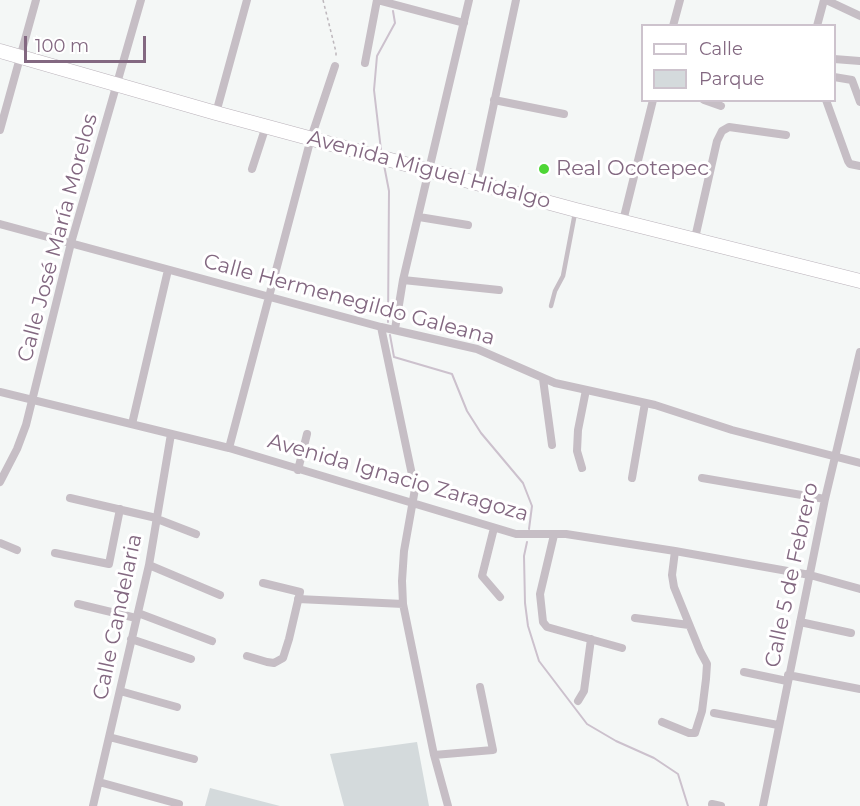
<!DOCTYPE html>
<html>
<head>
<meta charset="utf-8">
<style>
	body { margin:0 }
	#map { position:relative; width:860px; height:806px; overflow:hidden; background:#f4f7f6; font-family:Montserrat,sans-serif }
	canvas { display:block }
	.legend { position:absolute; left:641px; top:24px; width:195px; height:78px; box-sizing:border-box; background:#fff; border:2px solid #cdc3cd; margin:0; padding:8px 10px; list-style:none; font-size:18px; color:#836881 }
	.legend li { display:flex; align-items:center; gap:12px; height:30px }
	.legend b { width:30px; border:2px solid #cdc3cd }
	.scale { position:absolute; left:24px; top:36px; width:122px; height:27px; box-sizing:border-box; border:3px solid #836881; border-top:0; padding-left:8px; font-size:18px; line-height:21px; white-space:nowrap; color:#836881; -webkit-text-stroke:4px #fff; paint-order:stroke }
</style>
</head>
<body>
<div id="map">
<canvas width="860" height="806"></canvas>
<ul class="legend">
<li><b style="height:8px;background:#fff"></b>Calle</li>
<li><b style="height:16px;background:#d4dadc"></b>Parque</li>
</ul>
<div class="scale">100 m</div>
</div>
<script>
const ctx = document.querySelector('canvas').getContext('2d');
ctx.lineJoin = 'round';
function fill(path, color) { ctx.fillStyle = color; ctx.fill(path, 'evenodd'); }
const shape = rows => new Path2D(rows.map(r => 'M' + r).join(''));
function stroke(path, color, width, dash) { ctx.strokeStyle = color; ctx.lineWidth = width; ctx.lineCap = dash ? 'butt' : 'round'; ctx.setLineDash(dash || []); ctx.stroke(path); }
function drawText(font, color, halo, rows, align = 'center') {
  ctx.font = font + ' Montserrat,sans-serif'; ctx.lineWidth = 6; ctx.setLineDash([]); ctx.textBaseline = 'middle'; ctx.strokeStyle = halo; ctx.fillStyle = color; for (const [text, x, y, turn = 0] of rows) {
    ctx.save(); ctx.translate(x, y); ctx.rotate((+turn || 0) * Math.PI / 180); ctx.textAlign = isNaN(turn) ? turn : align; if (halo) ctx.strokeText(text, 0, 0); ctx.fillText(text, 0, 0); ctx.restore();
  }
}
const green = shape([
	[417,742,429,806,344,806,330,754],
	[210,788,280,806,205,806]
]);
const stream = shape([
	[381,150,374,90,377,56,395,23,393,11],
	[384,165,389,191,388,322],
	[390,335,394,357,452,374,467,411,481,433,523,483,532,506,529,529],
	[527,542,524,556,525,603,528,626,539,661,587,724,616,741,654,758,678,774,688,806]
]);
const path = shape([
	[323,0,336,52,336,57]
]);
const lane = shape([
	[551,306,555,291,563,276,575,213]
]);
const street = shape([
	[377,0,464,23],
	[826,0,860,16],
	[673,26,680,0],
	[817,26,824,0],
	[834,59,860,61],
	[365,63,377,0],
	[834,77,852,80,860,102],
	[494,100,564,114],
	[704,100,721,106],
	[826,100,848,161,850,164,860,166],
	[216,113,247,0],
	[0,130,36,0],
	[252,169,266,126],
	[477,183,516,0],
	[419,217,468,225],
	[623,221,653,100],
	[0,224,381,327,477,349,555,383,655,405,732,430,860,463],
	[695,238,717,141,722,131,729,127,786,135],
	[403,280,499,290],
	[381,327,415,489,404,551,402,581,403,604,434,755,448,806],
	[395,329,403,280,469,0],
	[543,379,552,445],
	[0,392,229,448,516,534,566,534,675,551,810,575,860,589],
	[132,424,168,270],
	[229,448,311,138,335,66],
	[582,468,577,451,578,430,586,390],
	[298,470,307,434],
	[632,478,645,403],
	[702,478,825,499],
	[0,482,17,449,26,425,71,243,141,0],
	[70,498,152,517,196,534],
	[494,528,482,576,500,597],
	[554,535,540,594,543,622,547,627,622,648],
	[0,543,17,550],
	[55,553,109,564,120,509],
	[149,565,220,595],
	[298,599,403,604],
	[78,604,136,618],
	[138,613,212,641],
	[635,618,689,625],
	[800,622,851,633],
	[131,639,191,659],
	[247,656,267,662,274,663,283,658,289,639,300,592,263,583],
	[744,672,787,681],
	[788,675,860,689],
	[120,691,177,707],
	[578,701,584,691,591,639],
	[714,713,778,725],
	[662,722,689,733,695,733,702,711,706,679,707,664,700,651,674,587,672,575,675,551],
	[109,737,194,759],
	[434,755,493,750,480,687],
	[99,782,179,804],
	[712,804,721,806],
	[93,806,149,565,171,434],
	[763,806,825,499,860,352]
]);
const primary = shape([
	[0,51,216,113,576,210,860,281]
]);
const markers = [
	[544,169,6,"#4ed636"]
];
const poiNames = [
	["Real Ocotepec",556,169]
];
const streetNames = [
	["Avenida Miguel Hidalgo",429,170,15],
	["Calle José María Morelos",58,238,-75],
	["Calle Hermenegildo Galeana",349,300,15],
	["Avenida Ignacio Zaragoza",398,478,16],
	["Calle 5 de Febrero",792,575,-78],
	["Calle Candelaria",118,617,-78]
];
fill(green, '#d4dadc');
stroke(stream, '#ccc1cd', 2);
stroke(primary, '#bab2ba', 15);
stroke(path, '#bdb7bc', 1.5, [3, 3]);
stroke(lane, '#c6bec5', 4.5);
stroke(street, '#c6bec5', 8);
stroke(primary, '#fff', 14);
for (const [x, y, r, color] of markers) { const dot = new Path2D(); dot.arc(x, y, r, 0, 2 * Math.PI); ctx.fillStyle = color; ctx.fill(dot); stroke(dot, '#fff', 2); }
drawText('21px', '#836881', '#fff', poiNames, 'left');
drawText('21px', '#836881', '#fff', streetNames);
</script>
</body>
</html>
